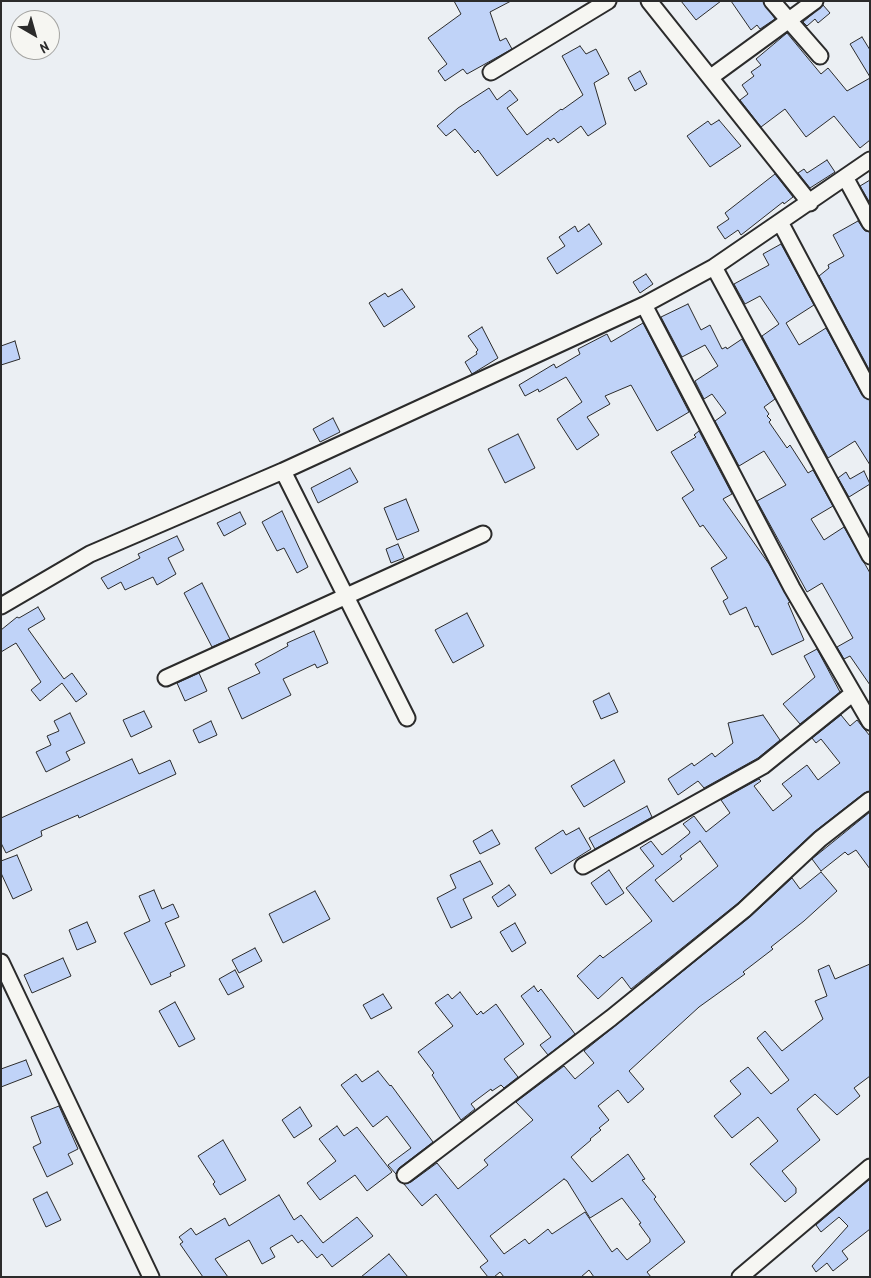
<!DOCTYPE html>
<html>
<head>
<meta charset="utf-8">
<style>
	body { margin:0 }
	#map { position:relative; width:871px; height:1278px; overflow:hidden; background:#ebeff3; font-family:Kalam,sans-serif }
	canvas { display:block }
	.frame { position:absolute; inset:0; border:2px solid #2b2b2b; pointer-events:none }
	.north { position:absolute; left:10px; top:10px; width:50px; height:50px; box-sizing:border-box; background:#f6f6f2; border:1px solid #a5a5a2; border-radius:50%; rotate:142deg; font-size:14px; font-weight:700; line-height:20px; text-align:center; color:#2b2b2b }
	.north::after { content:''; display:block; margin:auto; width:18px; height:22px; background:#2b2b2b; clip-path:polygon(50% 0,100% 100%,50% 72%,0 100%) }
</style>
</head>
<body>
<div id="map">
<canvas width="871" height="1278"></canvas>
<div class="frame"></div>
<div class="north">N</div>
</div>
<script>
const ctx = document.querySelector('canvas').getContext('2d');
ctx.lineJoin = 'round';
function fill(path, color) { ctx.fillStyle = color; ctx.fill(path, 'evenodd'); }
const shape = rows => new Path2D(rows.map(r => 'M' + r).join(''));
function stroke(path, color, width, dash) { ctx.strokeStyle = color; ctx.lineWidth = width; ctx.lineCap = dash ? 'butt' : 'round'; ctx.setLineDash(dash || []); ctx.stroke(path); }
const building = shape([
	[454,1,511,1,490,12,500,41,506,38,512,49,467,74,463,69,445,81,438,71,447,64,428,38,461,14,454,1],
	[681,1,721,1,696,20,681,1],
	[731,1,763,1,775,19,760,29,757,25,751,30,731,1],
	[823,5,830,13,818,23,815,19,807,26,803,22,823,5],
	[787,33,821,74,828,68,847,91,870,78,870,140,860,148,834,116,806,137,785,109,761,127,740,100,748,94,742,85,754,76,751,72,761,65,756,59,787,33],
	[862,37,870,50,870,77,850,44,862,37],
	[580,46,586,54,596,49,609,74,594,83,606,124,588,136,581,126,558,143,554,138,550,141,548,138,497,176,478,150,475,153,455,129,446,136,437,126,458,108,489,88,497,100,510,90,518,100,507,108,527,135,561,109,562,110,583,95,562,56,580,46],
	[640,71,647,84,635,91,628,78,640,71],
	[719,120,741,146,710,167,687,136,708,121,711,125,719,120],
	[827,160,835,172,810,188,798,173,804,169,807,173,827,160],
	[775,174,793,197,784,204,783,202,741,235,738,230,725,239,717,227,729,219,725,213,775,174],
	[870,180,870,203,860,186,870,180],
	[858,221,865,231,870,232,870,371,819,276,829,268,828,265,844,256,833,235,858,221],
	[589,224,602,244,557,274,547,258,565,246,559,237,575,226,578,232,589,224],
	[781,244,814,305,786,323,799,345,826,328,862,395,870,400,870,465,855,441,828,458,762,336,779,324,760,296,745,304,734,284,769,265,763,254,781,244],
	[646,274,653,284,640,293,633,282,646,274],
	[402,289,415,307,384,327,369,303,385,293,388,297,402,289],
	[688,304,701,330,710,325,722,349,726,347,727,349,742,339,775,399,764,407,769,414,767,416,771,420,769,422,787,448,790,445,808,473,813,470,833,506,811,519,824,540,844,527,870,573,870,685,850,656,844,659,837,647,853,638,822,583,807,592,757,501,786,485,764,451,739,466,715,421,726,413,712,394,704,399,695,381,718,366,705,345,682,357,661,317,688,304],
	[643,323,689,412,657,431,631,385,605,396,610,404,587,417,599,435,577,450,557,419,582,402,566,377,539,392,538,389,525,396,519,385,554,364,556,368,580,354,578,349,607,334,611,342,643,323],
	[482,327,498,358,472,374,465,362,477,354,476,352,478,350,468,336,482,327],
	[15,341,20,359,1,365,1,346,15,341],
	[333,418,340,432,320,442,313,429,333,418],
	[699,431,732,494,723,499,769,564,790,602,788,603,804,640,772,655,758,626,755,627,746,607,730,615,723,601,728,598,711,568,727,558,703,525,700,527,682,498,694,490,671,452,696,437,694,435,699,431],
	[518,434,535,468,505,483,488,449,518,434],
	[350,468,358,482,318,503,311,488,350,468],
	[864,471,870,484,849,497,838,478,846,472,850,479,864,471],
	[406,499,419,531,397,540,384,508,406,499],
	[282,511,308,567,297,573,284,548,277,551,262,522,282,511],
	[240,512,246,524,224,536,217,523,240,512],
	[177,536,184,550,168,558,176,574,157,585,153,577,125,590,121,582,108,589,101,578,140,558,138,554,177,536],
	[398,544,404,558,391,563,386,549,398,544],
	[202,583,230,639,212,647,184,593,202,583],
	[38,607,45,619,28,629,64,679,72,673,87,694,76,702,62,683,40,701,31,690,41,682,16,643,1,652,1,630,17,617,19,618,38,607],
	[467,613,484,646,453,663,435,630,467,613],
	[314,631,328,663,317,668,315,664,283,679,291,695,242,719,228,688,260,673,255,664,288,646,287,643,314,631],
	[817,649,840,692,800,724,783,704,815,677,804,656,817,649],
	[199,673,207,691,185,701,177,683,199,673],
	[609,693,618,712,601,719,593,701,609,693],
	[144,711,152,727,131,737,123,720,144,711],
	[70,713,85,743,66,752,70,760,46,772,36,752,51,745,47,736,59,731,54,721,70,713],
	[763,715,780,740,758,758,704,788,698,781,678,795,668,779,692,763,694,766,712,753,715,757,733,743,728,723,763,715],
	[841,715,850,726,857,720,870,736,870,791,864,793,814,832,738,903,631,989,622,977,598,999,577,976,600,955,603,958,652,921,626,888,654,866,640,848,651,841,662,855,689,834,690,832,683,824,694,816,706,832,730,813,721,800,759,779,761,781,754,786,773,811,792,796,782,784,807,765,818,780,840,763,821,739,816,743,812,738,841,715],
	[700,841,718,866,673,902,655,880,682,859,680,856,700,841],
	[211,721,217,735,199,743,193,730,211,721],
	[132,759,139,774,170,760,176,774,79,818,78,815,41,831,42,836,6,853,1,843,1,818,132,759],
	[614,760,625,782,584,807,571,786,614,760],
	[647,806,652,817,595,849,589,838,647,806],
	[870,812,870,869,856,850,848,855,845,852,821,871,812,859,870,812],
	[579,828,591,849,551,874,535,848,563,830,566,835,579,828],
	[492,830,500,844,480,854,473,841,492,830],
	[17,855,32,890,13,899,1,873,1,861,17,855],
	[480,861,493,884,463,899,472,918,451,928,437,898,456,888,450,875,480,861],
	[609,870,624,893,606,905,591,883,609,870],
	[821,872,837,891,804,921,771,947,773,949,743,972,745,974,699,1007,629,1071,644,1089,628,1103,618,1090,598,1106,609,1120,599,1128,601,1130,590,1139,591,1140,571,1157,592,1182,628,1154,645,1179,642,1180,656,1197,654,1199,685,1242,647,1272,651,1277,594,1277,589,1270,581,1277,504,1277,500,1272,494,1277,488,1277,480,1267,488,1261,436,1194,422,1206,404,1184,411,1182,437,1163,458,1189,488,1165,484,1160,533,1120,516,1102,564,1066,575,1079,594,1063,584,1051,750,917,792,878,800,889,821,872],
	[564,1179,567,1181,590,1218,622,1198,641,1223,639,1224,650,1239,650,1242,627,1260,617,1248,612,1252,585,1212,552,1234,548,1229,529,1244,525,1239,504,1254,490,1236,564,1179],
	[509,885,516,895,498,907,492,897,509,885],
	[154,890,162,909,173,904,179,917,165,923,185,966,170,973,171,976,151,985,124,933,150,921,139,896,154,890],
	[315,891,330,919,283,943,269,914,315,891],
	[87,922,96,942,77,950,69,930,87,922],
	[515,923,526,943,512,952,500,932,515,923],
	[255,948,262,961,239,973,232,960,255,948],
	[63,958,71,976,32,993,24,975,63,958],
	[870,964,870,1076,854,1088,860,1096,837,1115,815,1094,797,1109,820,1140,782,1171,796,1188,796,1193,785,1202,750,1164,778,1141,758,1117,732,1138,714,1116,741,1094,730,1081,748,1067,771,1094,789,1080,757,1038,765,1031,782,1051,823,1019,815,1001,827,996,818,970,829,965,835,979,870,964],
	[235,970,244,987,228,995,219,979,235,970],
	[534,986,538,992,541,989,575,1034,548,1055,540,1045,551,1037,521,996,534,986],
	[460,992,477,1015,481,1011,483,1014,496,1004,524,1044,504,1059,518,1077,504,1088,501,1085,492,1091,491,1089,471,1104,475,1109,461,1120,432,1075,434,1073,418,1052,453,1026,435,1003,448,994,452,999,460,992],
	[383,994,392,1008,371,1019,363,1005,383,994],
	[175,1002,195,1039,179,1047,159,1011,175,1002],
	[26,1060,32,1075,1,1087,1,1069,26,1060],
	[378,1071,390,1086,391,1085,433,1142,399,1168,396,1174,388,1165,411,1148,387,1116,373,1127,341,1085,356,1074,362,1082,378,1071],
	[59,1106,78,1149,68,1154,73,1164,47,1177,33,1147,41,1143,31,1117,59,1106],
	[300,1107,312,1126,294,1138,282,1120,300,1107],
	[337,1126,344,1136,357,1127,392,1172,367,1191,355,1175,320,1200,307,1183,336,1161,319,1139,337,1126],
	[223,1140,246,1180,220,1195,213,1184,215,1182,198,1156,223,1140],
	[870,1179,870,1229,842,1251,848,1259,833,1271,827,1263,816,1272,812,1266,848,1226,839,1217,821,1232,816,1225,870,1179],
	[47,1192,61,1220,46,1227,33,1199,47,1192],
	[279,1195,294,1220,301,1215,323,1243,357,1217,373,1236,332,1267,322,1254,317,1258,302,1240,298,1243,292,1235,270,1248,275,1257,262,1264,249,1240,215,1259,228,1277,203,1277,180,1244,183,1242,179,1237,191,1228,196,1235,225,1218,229,1226,279,1195],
	[389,1254,408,1277,361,1277,389,1254]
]);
const street = shape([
	[649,1,810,203],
	[772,1,820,56],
	[491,72,608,1],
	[711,77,815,1],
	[845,177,870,223],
	[780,222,870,391],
	[714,267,870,556],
	[644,305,792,588,870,722],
	[283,471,407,718],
	[1,606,90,554,283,471,644,305,714,267,870,160],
	[166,678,483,534],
	[583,866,763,766,852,694],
	[1,962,151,1277],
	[405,1175,611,1018,744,910,820,839,870,800],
	[740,1277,870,1167]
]);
fill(building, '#c0d3f8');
stroke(building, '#2b2b2b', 1);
stroke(street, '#2b2b2b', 19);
stroke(street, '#f6f6f2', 15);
</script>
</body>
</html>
